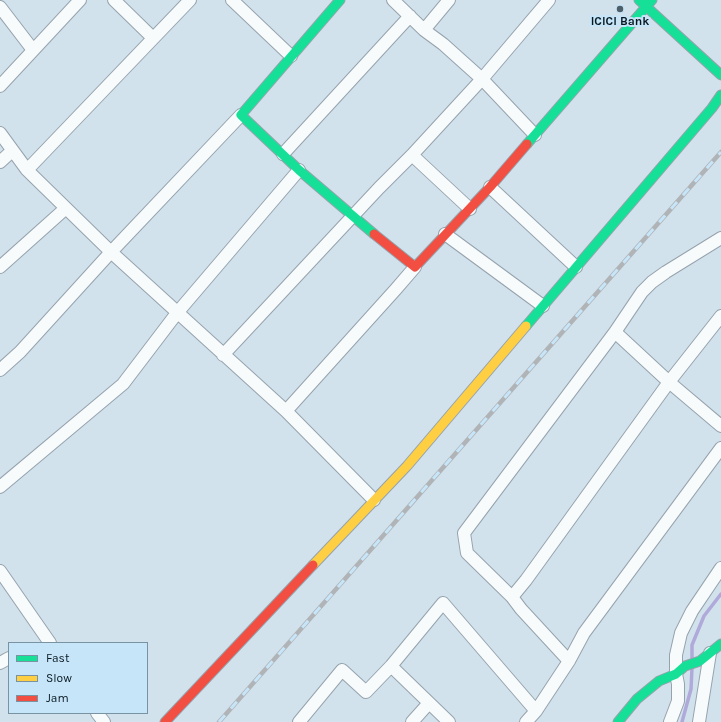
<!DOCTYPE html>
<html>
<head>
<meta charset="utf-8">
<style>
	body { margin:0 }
	#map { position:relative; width:721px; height:722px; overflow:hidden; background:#d2e2ed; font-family:Karla,sans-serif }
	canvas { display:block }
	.legend { position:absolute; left:8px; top:642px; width:140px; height:72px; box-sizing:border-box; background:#c6e5f9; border:1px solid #7a93a2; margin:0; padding:5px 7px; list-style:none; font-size:12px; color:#091820 }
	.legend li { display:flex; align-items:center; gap:8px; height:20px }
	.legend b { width:20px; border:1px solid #7a93a2 }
</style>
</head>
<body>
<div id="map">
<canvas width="721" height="722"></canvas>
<ul class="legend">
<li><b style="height:5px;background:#16e098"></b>Fast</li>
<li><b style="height:5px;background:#ffcf43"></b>Slow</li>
<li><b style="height:5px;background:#f24e42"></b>Jam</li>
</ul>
</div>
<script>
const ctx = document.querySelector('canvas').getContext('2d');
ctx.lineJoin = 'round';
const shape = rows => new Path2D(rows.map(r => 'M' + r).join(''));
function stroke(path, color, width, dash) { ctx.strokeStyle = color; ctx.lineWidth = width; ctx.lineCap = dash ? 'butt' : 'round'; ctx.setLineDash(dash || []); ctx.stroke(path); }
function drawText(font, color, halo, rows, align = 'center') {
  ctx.font = font + ' Karla,sans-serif'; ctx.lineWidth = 4; ctx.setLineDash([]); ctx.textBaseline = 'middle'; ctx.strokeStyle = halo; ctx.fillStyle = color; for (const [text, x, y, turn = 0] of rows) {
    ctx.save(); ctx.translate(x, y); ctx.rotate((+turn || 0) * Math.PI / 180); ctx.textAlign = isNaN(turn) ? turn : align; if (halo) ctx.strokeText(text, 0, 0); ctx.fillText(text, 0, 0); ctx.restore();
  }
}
const stream = shape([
	[692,658,692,645,704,616,721,594],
	[682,722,691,689,692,668]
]);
const street = shape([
	[114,0,153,38],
	[232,0,291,56],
	[393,0,424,30,443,44,482,79,535,135],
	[0,7,33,50],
	[424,30,449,0],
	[0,86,80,0],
	[0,133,27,170,111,252,286,411,374,500],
	[283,154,410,16],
	[412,155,470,209],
	[0,162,12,151],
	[27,170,190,0],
	[490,187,576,267],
	[445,234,543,306],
	[0,267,66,208],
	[615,332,669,382,721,426],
	[223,355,379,188,412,155,482,79,549,0],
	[0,370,20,352,111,252,241,115],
	[286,411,396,289,415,267],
	[0,487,123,384,177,313,299,170],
	[0,571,50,643],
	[512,597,526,580,669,382,721,316],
	[569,661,521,609,512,597,467,553,464,533,615,332,642,292,652,282,666,272,721,238],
	[0,663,9,658],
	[391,666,449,722],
	[97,713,104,722],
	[299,722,342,670,366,692,391,666,443,603,536,711],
	[412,722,429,703],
	[526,722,536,711,569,661,584,633,721,448],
	[670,722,678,701,678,684,676,674,676,655,681,633,692,611,721,568],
	[699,722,710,653]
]);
const fast = shape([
	[340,0,241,115,299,170,374,234],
	[639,0,721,75],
	[527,144,652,0],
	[526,326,712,108,721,95],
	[618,722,637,699,659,681,676,674,685,666,700,661,721,644]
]);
const slow = shape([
	[313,565,407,466,526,326]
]);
const jam = shape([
	[374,234,415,267,490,187,527,144],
	[165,722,313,565]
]);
const rail = shape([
	[219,722,721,152]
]);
const markers = [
	[620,9,4,"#4f5f68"]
];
const poiNames = [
	["ICICI Bank",620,22]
];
stroke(stream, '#b0aada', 3.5);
stroke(street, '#95a3ad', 14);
stroke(fast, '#95a3ad', 11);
stroke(slow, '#95a3ad', 11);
stroke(jam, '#95a3ad', 11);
stroke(street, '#f8fbfc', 12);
stroke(fast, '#16e098', 9);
stroke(slow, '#ffcf43', 9);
stroke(jam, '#f24e42', 9);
stroke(rail, '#b0b4b7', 4.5);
stroke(rail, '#c6e5f9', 3, [9]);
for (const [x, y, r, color] of markers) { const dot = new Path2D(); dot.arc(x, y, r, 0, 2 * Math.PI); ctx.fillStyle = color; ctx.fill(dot); stroke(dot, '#c6e5f9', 1.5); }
drawText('bold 12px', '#091820', '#c6e5f9', poiNames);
</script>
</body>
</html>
